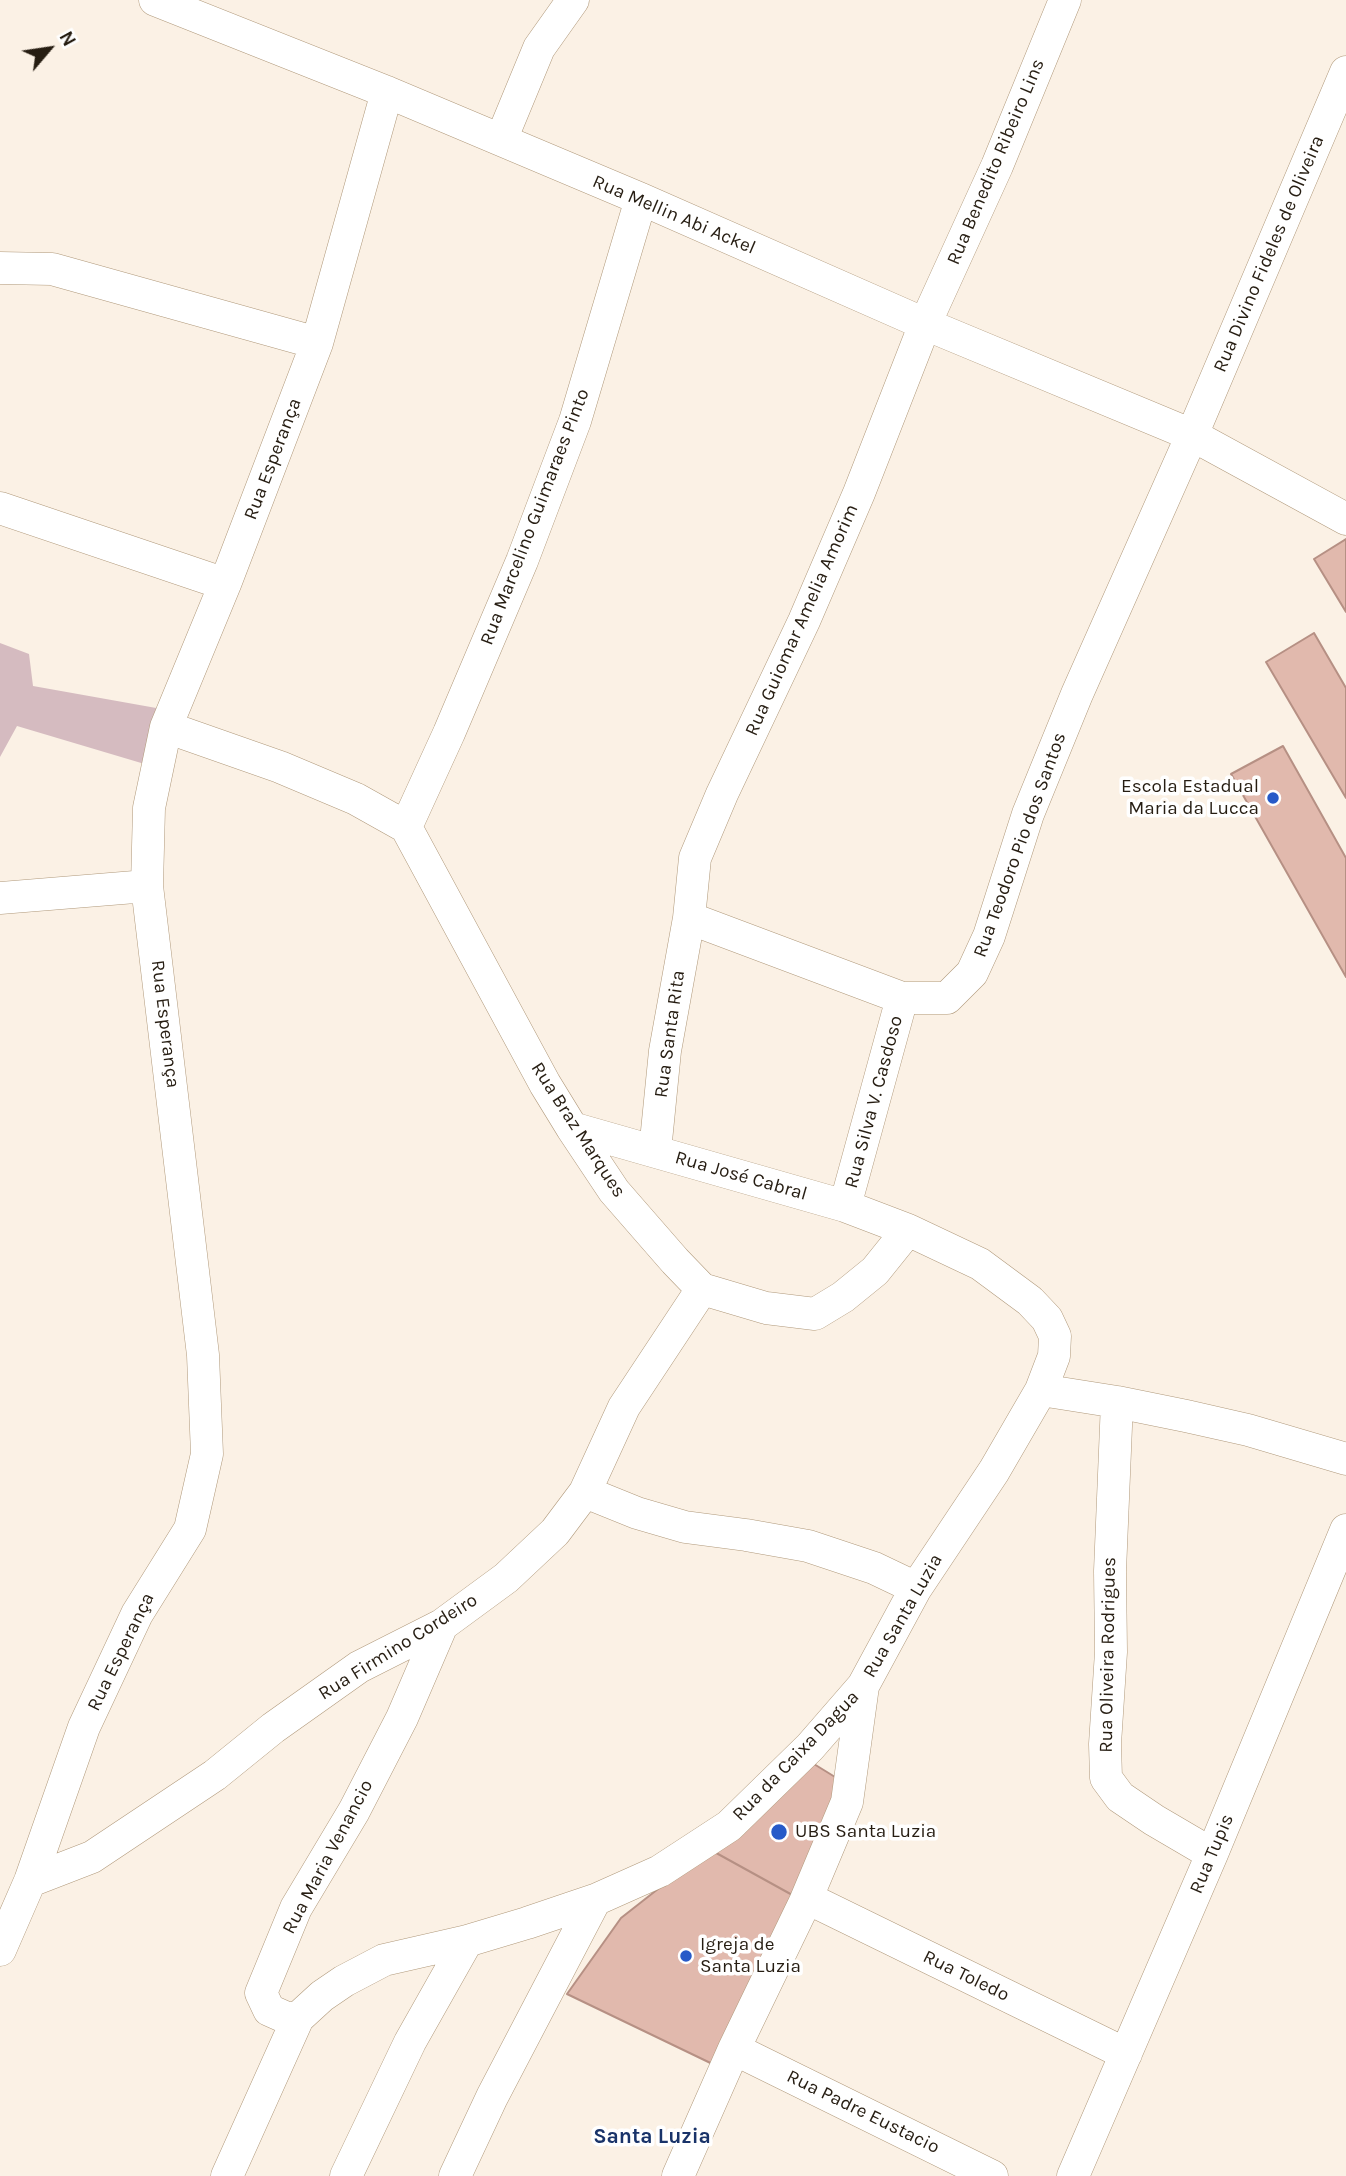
<!DOCTYPE html>
<html>
<head>
<meta charset="utf-8">
<style>
	body { margin:0 }
	#map { position:relative; width:1346px; height:2176px; overflow:hidden; background:#fbf1e5; font-family:Karla,sans-serif }
	canvas { display:block }
	.north { position:absolute; left:14px; top:14px; width:70px; height:70px; -webkit-text-stroke:5px #fff; paint-order:stroke; rotate:61deg; font-size:19px; font-weight:700; line-height:28px; text-align:center; color:#261d12 }
	.north::after { content:''; display:block; margin:auto; width:24px; height:32px; background:#261d12; clip-path:polygon(50% 0,100% 100%,50% 72%,0 100%) }
</style>
</head>
<body>
<div id="map">
<canvas width="1346" height="2176"></canvas>
<div class="north">N</div>
</div>
<script>
const ctx = document.querySelector('canvas').getContext('2d');
ctx.lineJoin = 'round';
function fill(path, color) { ctx.fillStyle = color; ctx.fill(path, 'evenodd'); }
const shape = rows => new Path2D(rows.map(r => 'M' + r).join(''));
function stroke(path, color, width, dash) { ctx.strokeStyle = color; ctx.lineWidth = width; ctx.lineCap = dash ? 'butt' : 'round'; ctx.setLineDash(dash || []); ctx.stroke(path); }
function drawText(font, color, halo, rows, align = 'center') {
  ctx.font = font + ' Karla,sans-serif'; ctx.lineWidth = 7; ctx.setLineDash([]); ctx.textBaseline = 'middle'; ctx.strokeStyle = halo; ctx.fillStyle = color; for (const [text, x, y, turn = 0] of rows) {
    ctx.save(); ctx.translate(x, y); ctx.rotate((+turn || 0) * Math.PI / 180); ctx.textAlign = isNaN(turn) ? turn : align; if (halo) ctx.strokeText(text, 0, 0); ctx.fillText(text, 0, 0); ctx.restore();
  }
}
const green = shape([
	[0,643,29,654,33,686,173,711,158,768,17,726,0,757]
]);
const building = shape([
	[1346,539,1346,612,1314,559,1346,539],
	[1314,633,1346,688,1346,798,1266,662,1314,633],
	[1283,746,1346,858,1346,977,1231,774,1283,746],
	[801,1756,848,1785,805,1902,709,1849,801,1756],
	[709,1849,805,1902,725,2070,567,1994,621,1918,709,1849]
]);
const minor = shape([
	[155,0,387,92,641,199,925,324,1192,435,1346,519],
	[501,140,539,48,573,0],
	[0,268,52,269,317,343],
	[0,508,225,584],
	[166,727,280,767,356,799,406,827,545,1084,572,1128,614,1191,675,1261,702,1289,766,1308,815,1314,843,1297,875,1271,908,1230,980,1264,1030,1301,1047,1319,1055,1336,1054,1356,1041,1390,994,1471,916,1588,863,1686,847,1802,805,1902,734,2049,678,2176],
	[406,827,449,733,522,561,575,421,641,199],
	[0,898,147,886],
	[689,918,902,998,947,998,972,973,989,936,1028,814,1077,694,1192,435,1346,72],
	[572,1128,845,1206,908,1230],
	[655,1151,665,1051,689,918,695,858,722,794,804,621,859,493,925,324,997,166,1065,0],
	[845,1206,902,998],
	[1041,1390,1117,1402,1186,1416,1248,1430,1346,1459],
	[1117,1402,1110,1571,1111,1652,1105,1744,1106,1778,1120,1797,1154,1820,1212,1854],
	[585,1492,637,1513,685,1527,746,1535,808,1546,874,1568,916,1588],
	[442,1625,402,1718,354,1811,296,1908,261,1993,269,2010,287,2018,298,2018,322,1996,344,1981,384,1960,467,1941,527,1923,595,1900,660,1871,729,1826,810,1747,863,1686],
	[30,1881,92,1857,215,1775,273,1728,359,1667,442,1625,506,1578,555,1532,585,1492,624,1407,702,1289],
	[807,1898,1126,2054],
	[0,1950,30,1881,84,1727,137,1614,190,1529,207,1454,203,1355,147,886,149,808,166,727,225,584,317,343,387,92],
	[734,2049,992,2176],
	[227,2176,298,2018],
	[346,2176,410,2042,467,1941],
	[455,2176,492,2097,595,1900],
	[1073,2176,1212,1854,1346,1530]
]);
const markers = [
	[1273,798,7,"#275ac8"],
	[779,1832,9,"#275ac8"],
	[686,1956,7,"#275ac8"]
];
const streetNames = [
	["Rua Benedito Ribeiro Lins",996,162,-67],
	["Rua Mellin Abi Ackel",674,215,23],
	["Rua Divino Fideles de Oliveira",1269,254,-67],
	["Rua Esperança",273,459,-69],
	["Rua Marcelino Guimaraes Pinto",535,517,-69],
	["Rua Guiomar Amelia Amorim",802,620,-66],
	["Rua Teodoro Pio dos Santos",1020,845,-70],
	["Rua Esperança",165,1024,83],
	["Rua Santa Rita",670,1034,-82],
	["Rua Silva V. Casdoso",874,1102,-75],
	["Rua Braz Marques",578,1130,57],
	["Rua José Cabral",741,1176,16],
	["Rua Santa Luzia",903,1616,-60],
	["Rua Firmino Cordeiro",398,1647,-32],
	["Rua Esperança",121,1652,-64],
	["Rua Oliveira Rodrigues",1108,1655,-89],
	["Rua da Caixa Dagua",796,1756,-46],
	["Rua Tupis",1212,1854,-67],
	["Rua Maria Venancio",328,1857,-62],
	["Rua Toledo",966,1976,26],
	["Rua Padre Eustacio",863,2112,26]
];
const poiNames = [
	["Escola Estadual",1259,787,"right"],
	["Maria da Lucca",1259,809,"right"],
	["UBS Santa Luzia",795,1832],
	["Igreja de",700,1945],
	["Santa Luzia",700,1967]
];
const neighbourhoodNames = [
	["Santa Luzia",652,2137]
];
fill(green, '#d5bbc0');
fill(building, '#e1b9ad');
stroke(building, '#b69084', 2);
stroke(minor, '#b0997b', 33);
stroke(minor, '#fff', 32);
for (const [x, y, r, color] of markers) { const dot = new Path2D(); dot.arc(x, y, r, 0, 2 * Math.PI); ctx.fillStyle = color; ctx.fill(dot); stroke(dot, '#fff', 2.5); }
drawText('19px', '#261d12', '#fff', streetNames);
drawText('19px', '#261d12', '#fff', poiNames, 'left');
drawText('bold 21px', '#193369', '#fff', neighbourhoodNames);
</script>
</body>
</html>
